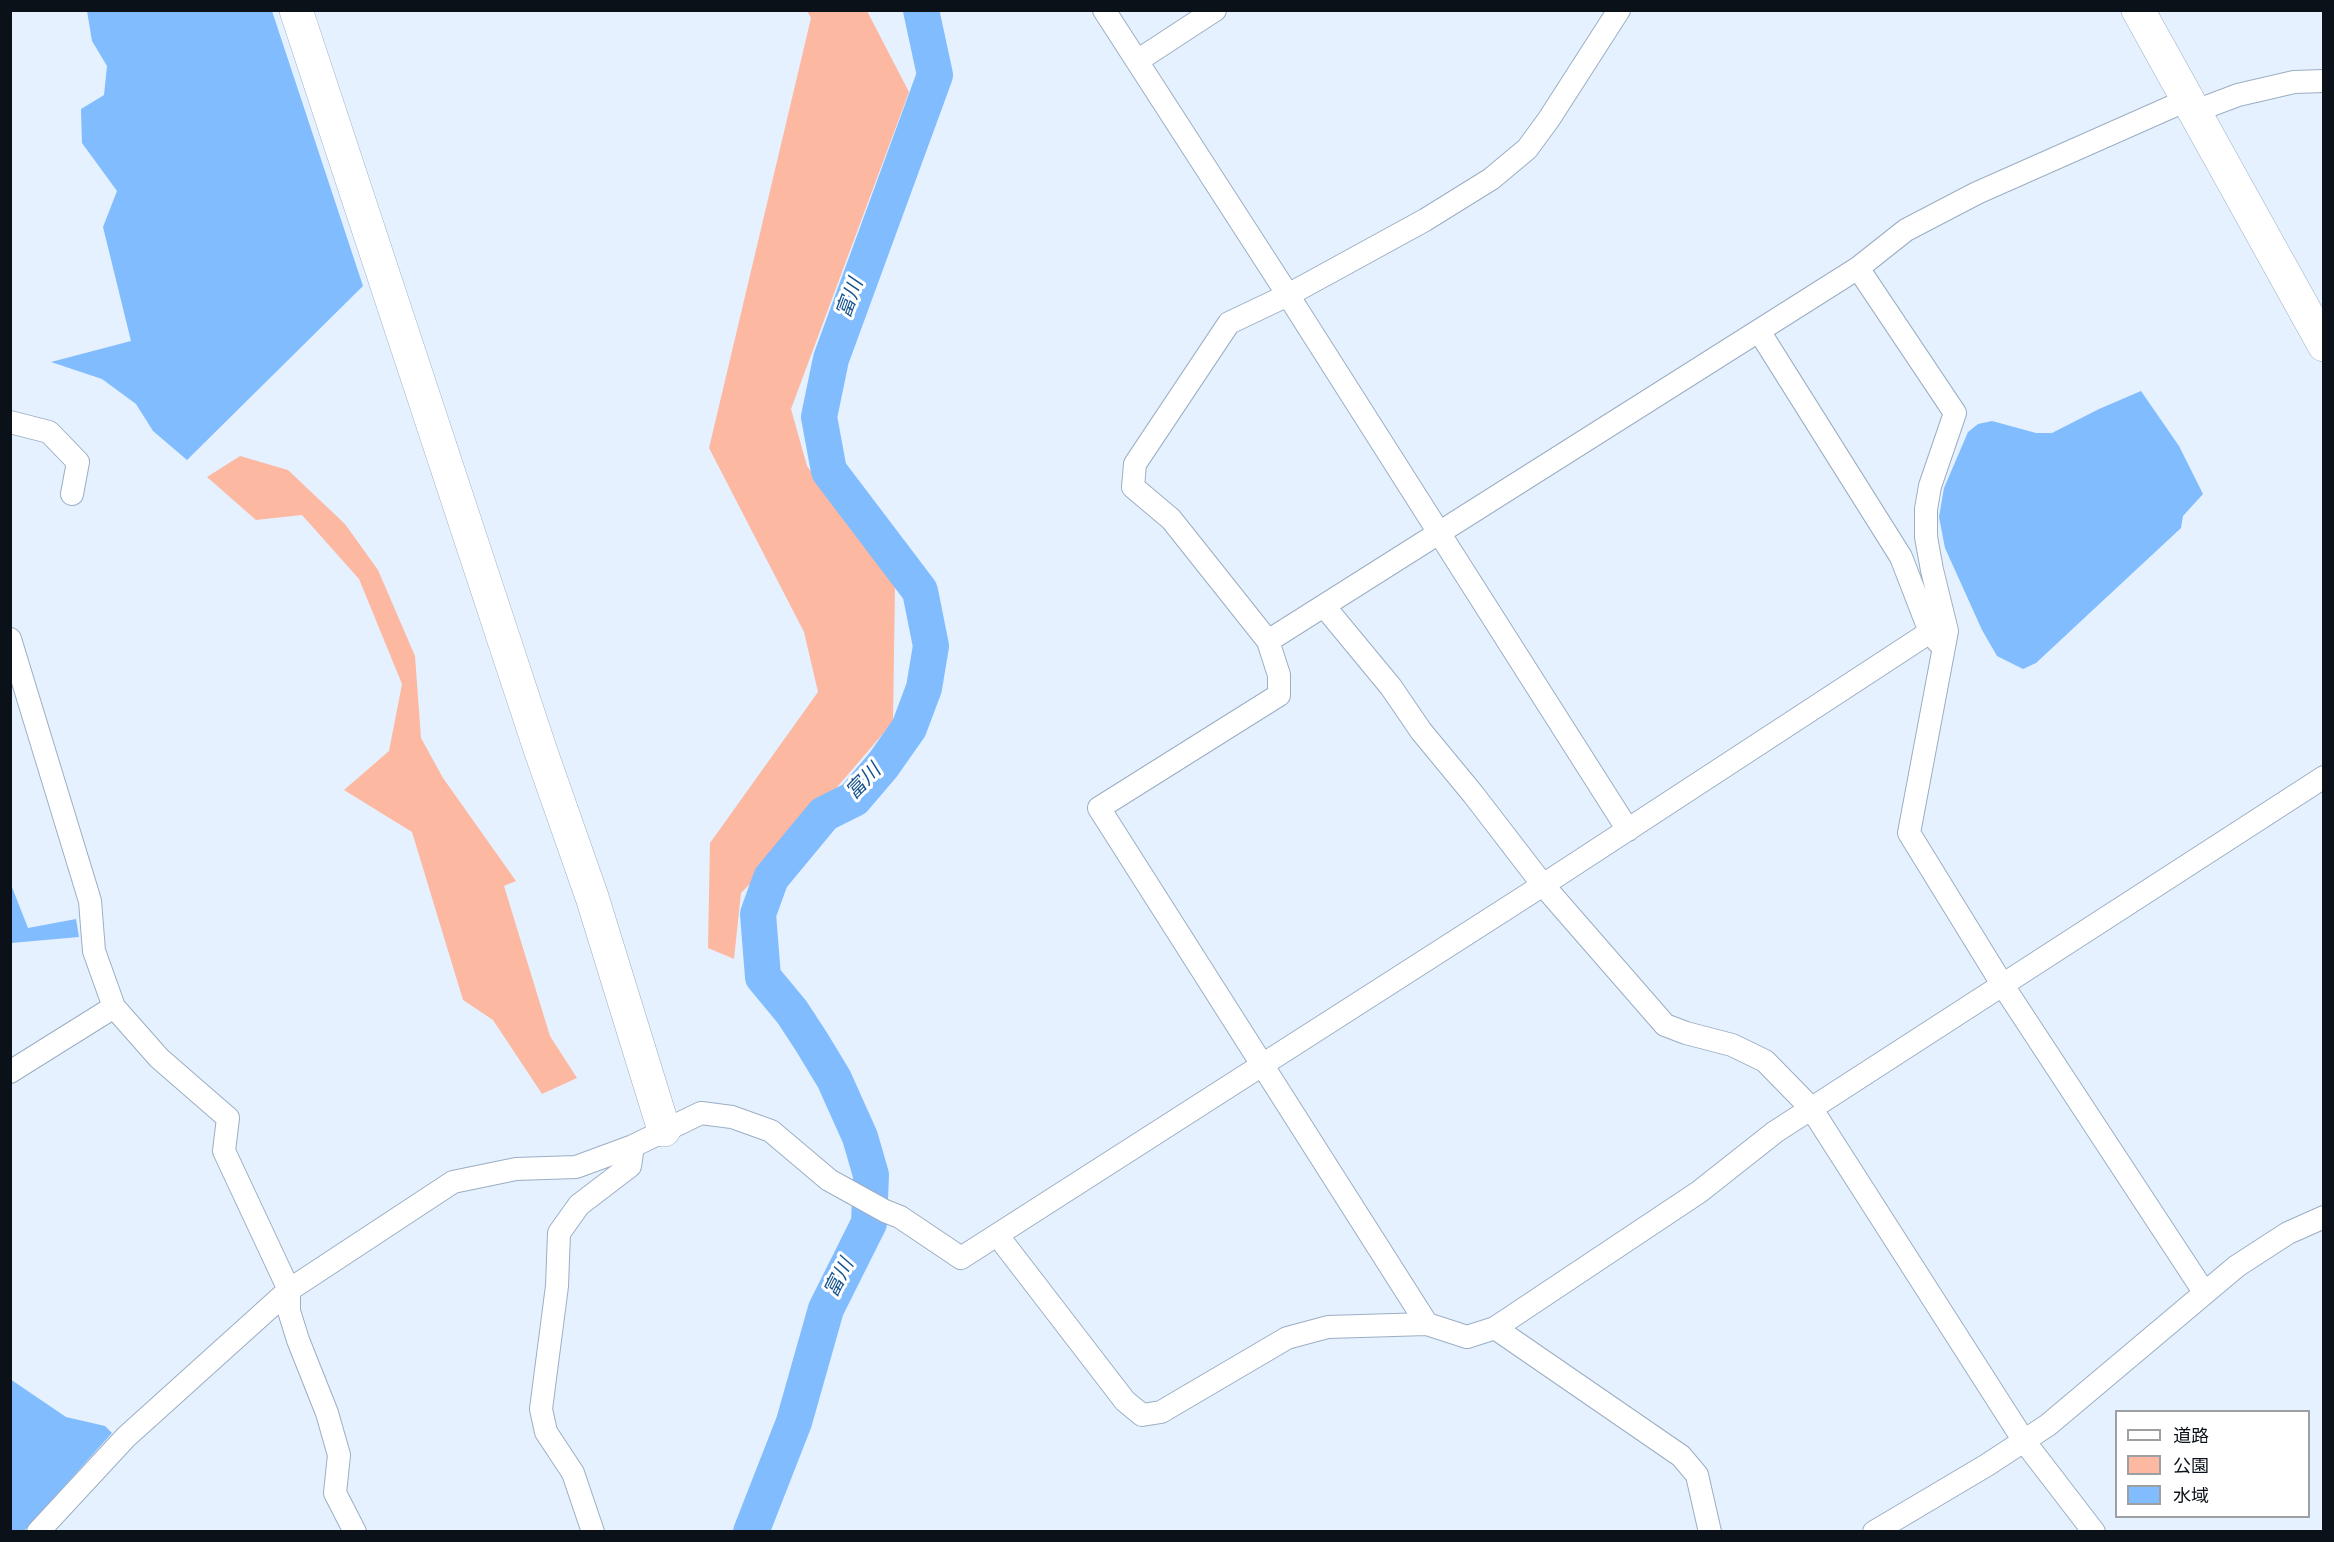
<!DOCTYPE html>
<html>
<head>
<meta charset="utf-8">
<style>
	body { margin:0 }
	#map { position:relative; width:2334px; height:1542px; overflow:hidden; background:#e5f1ff; font-family:Overpass,"Noto Sans JP",sans-serif }
	canvas { display:block }
	.frame { position:absolute; inset:0; border:12px solid #0a1118; pointer-events:none }
	.legend { position:absolute; left:2115px; top:1410px; width:195px; height:108px; box-sizing:border-box; background:#fff; border:2px solid #9da0a3; margin:0; padding:8px 10px; list-style:none; font-size:18px; color:#0a1118 }
	.legend li { display:flex; align-items:center; gap:12px; height:30px }
	.legend b { width:30px; border:2px solid #9da0a3 }
</style>
</head>
<body>
<div id="map">
<canvas width="2334" height="1542"></canvas>
<div class="frame"></div>
<ul class="legend">
<li><b style="height:8px;background:#fff"></b>道路</li>
<li><b style="height:16px;background:#fdb8a2"></b>公園</li>
<li><b style="height:16px;background:#81bcfe"></b>水域</li>
</ul>
</div>
<script>
const ctx = document.querySelector('canvas').getContext('2d');
ctx.lineJoin = 'round';
function fill(path, color) { ctx.fillStyle = color; ctx.fill(path, 'evenodd'); }
const shape = rows => new Path2D(rows.map(r => 'M' + r).join(''));
function stroke(path, color, width, dash) { ctx.strokeStyle = color; ctx.lineWidth = width; ctx.lineCap = dash ? 'butt' : 'round'; ctx.setLineDash(dash || []); ctx.stroke(path); }
function drawText(font, color, halo, rows, align = 'center') {
  ctx.font = font + ' Overpass,"Noto Sans JP",sans-serif'; ctx.lineWidth = 6; ctx.setLineDash([]); ctx.textBaseline = 'middle'; ctx.strokeStyle = halo; ctx.fillStyle = color; for (const [text, x, y, turn = 0] of rows) {
    ctx.save(); ctx.translate(x, y); ctx.rotate((+turn || 0) * Math.PI / 180); ctx.textAlign = isNaN(turn) ? turn : align; if (halo) ctx.strokeText(text, 0, 0); ctx.fillText(text, 0, 0); ctx.restore();
  }
}
const green = shape([
	[807,11,867,11,909,92,791,409,807,466,895,586,893,722,778,856,741,893,734,959,708,948,710,843,818,692,804,632,709,448,811,18],
	[240,456,288,470,345,524,378,570,415,656,421,738,443,778,516,881,504,886,550,1036,577,1078,542,1094,493,1020,463,1000,412,832,344,790,389,751,402,684,359,579,302,515,256,520,207,477]
]);
const water = shape([
	[87,11,272,11,363,286,187,460,153,431,136,404,102,379,51,362,131,341,103,227,117,191,82,143,81,109,104,95,107,66,92,41],
	[2141,391,2179,446,2203,494,2183,516,2181,528,2036,663,2023,669,1997,656,1982,630,1945,548,1939,517,1944,488,1968,432,1978,424,1992,421,2036,433,2052,433,2099,409],
	[10,882,28,928,76,919,79,937,11,943],
	[10,1379,66,1417,105,1426,112,1433,24,1531,11,1531]
]);
const river = shape([
	[751,1532,794,1422,826,1309,869,1223,871,1175,860,1137,834,1079,811,1041,792,1012,763,977,758,914,771,878,824,814,854,799,883,765,909,728,924,688,931,646,920,591,829,471,819,417,831,359,935,75,921,10]
]);
const street = shape([
	[1104,10,1288,295,1628,830],
	[1137,61,1215,10],
	[2193,112,2238,95,2294,82,2324,81],
	[1858,268,1955,413,1930,486,1926,509,1926,537,1932,570,1947,631,1909,833,2002,984,2204,1292],
	[1759,331,1901,557,1930,632,1938,642],
	[10,422,49,432,78,462,72,494],
	[1324,606,1391,687,1421,731,1473,794,1543,885,1665,1025,1686,1033,1732,1045,1765,1061,1811,1108,2024,1441,2094,1532],
	[10,639,90,901,94,951,114,1007,159,1058,228,1118,224,1151,289,1290,289,1311,298,1340,327,1413,339,1455,335,1493,355,1532],
	[1268,641,1171,519,1133,487,1135,464,1229,323,1288,295,1425,220,1491,179,1527,149,1549,119,1619,10],
	[10,1072,114,1007],
	[998,1236,1125,1401,1142,1415,1161,1412,1287,1338,1328,1327,1427,1324],
	[1495,1328,1699,1192,1775,1132,2324,777],
	[38,1532,126,1437,289,1290,453,1182,516,1169,576,1167,633,1146,701,1113,732,1117,771,1131,829,1180,885,1211,900,1217,961,1258,1543,885,1930,632],
	[593,1532,573,1473,546,1432,541,1409,557,1286,559,1233,579,1205,630,1166,633,1146],
	[1710,1532,1697,1475,1681,1456,1495,1328,1467,1337,1427,1324,1099,808,1279,695,1279,675,1268,641,1858,268,1906,230,1977,193,2187,100],
	[1874,1532,1987,1465,2048,1425,2237,1266,2288,1233,2324,1217]
]);
const secondary = shape([
	[296,10,540,749,592,897,664,1130],
	[2138,10,2324,345]
]);
const waterNames = [
	["富川",852,299,-70],
	["富川",865,783,-46],
	["富川",841,1279,-63]
];
fill(green, '#fdb8a2');
fill(water, '#81bcfe');
stroke(river, '#81bcfe', 36);
stroke(street, '#9baec3', 24);
stroke(secondary, '#9baec3', 34);
stroke(street, '#fff', 22);
stroke(secondary, '#fff', 33);
drawText('italic 20px', '#17548f', '#fff', waterNames);
</script>
</body>
</html>
